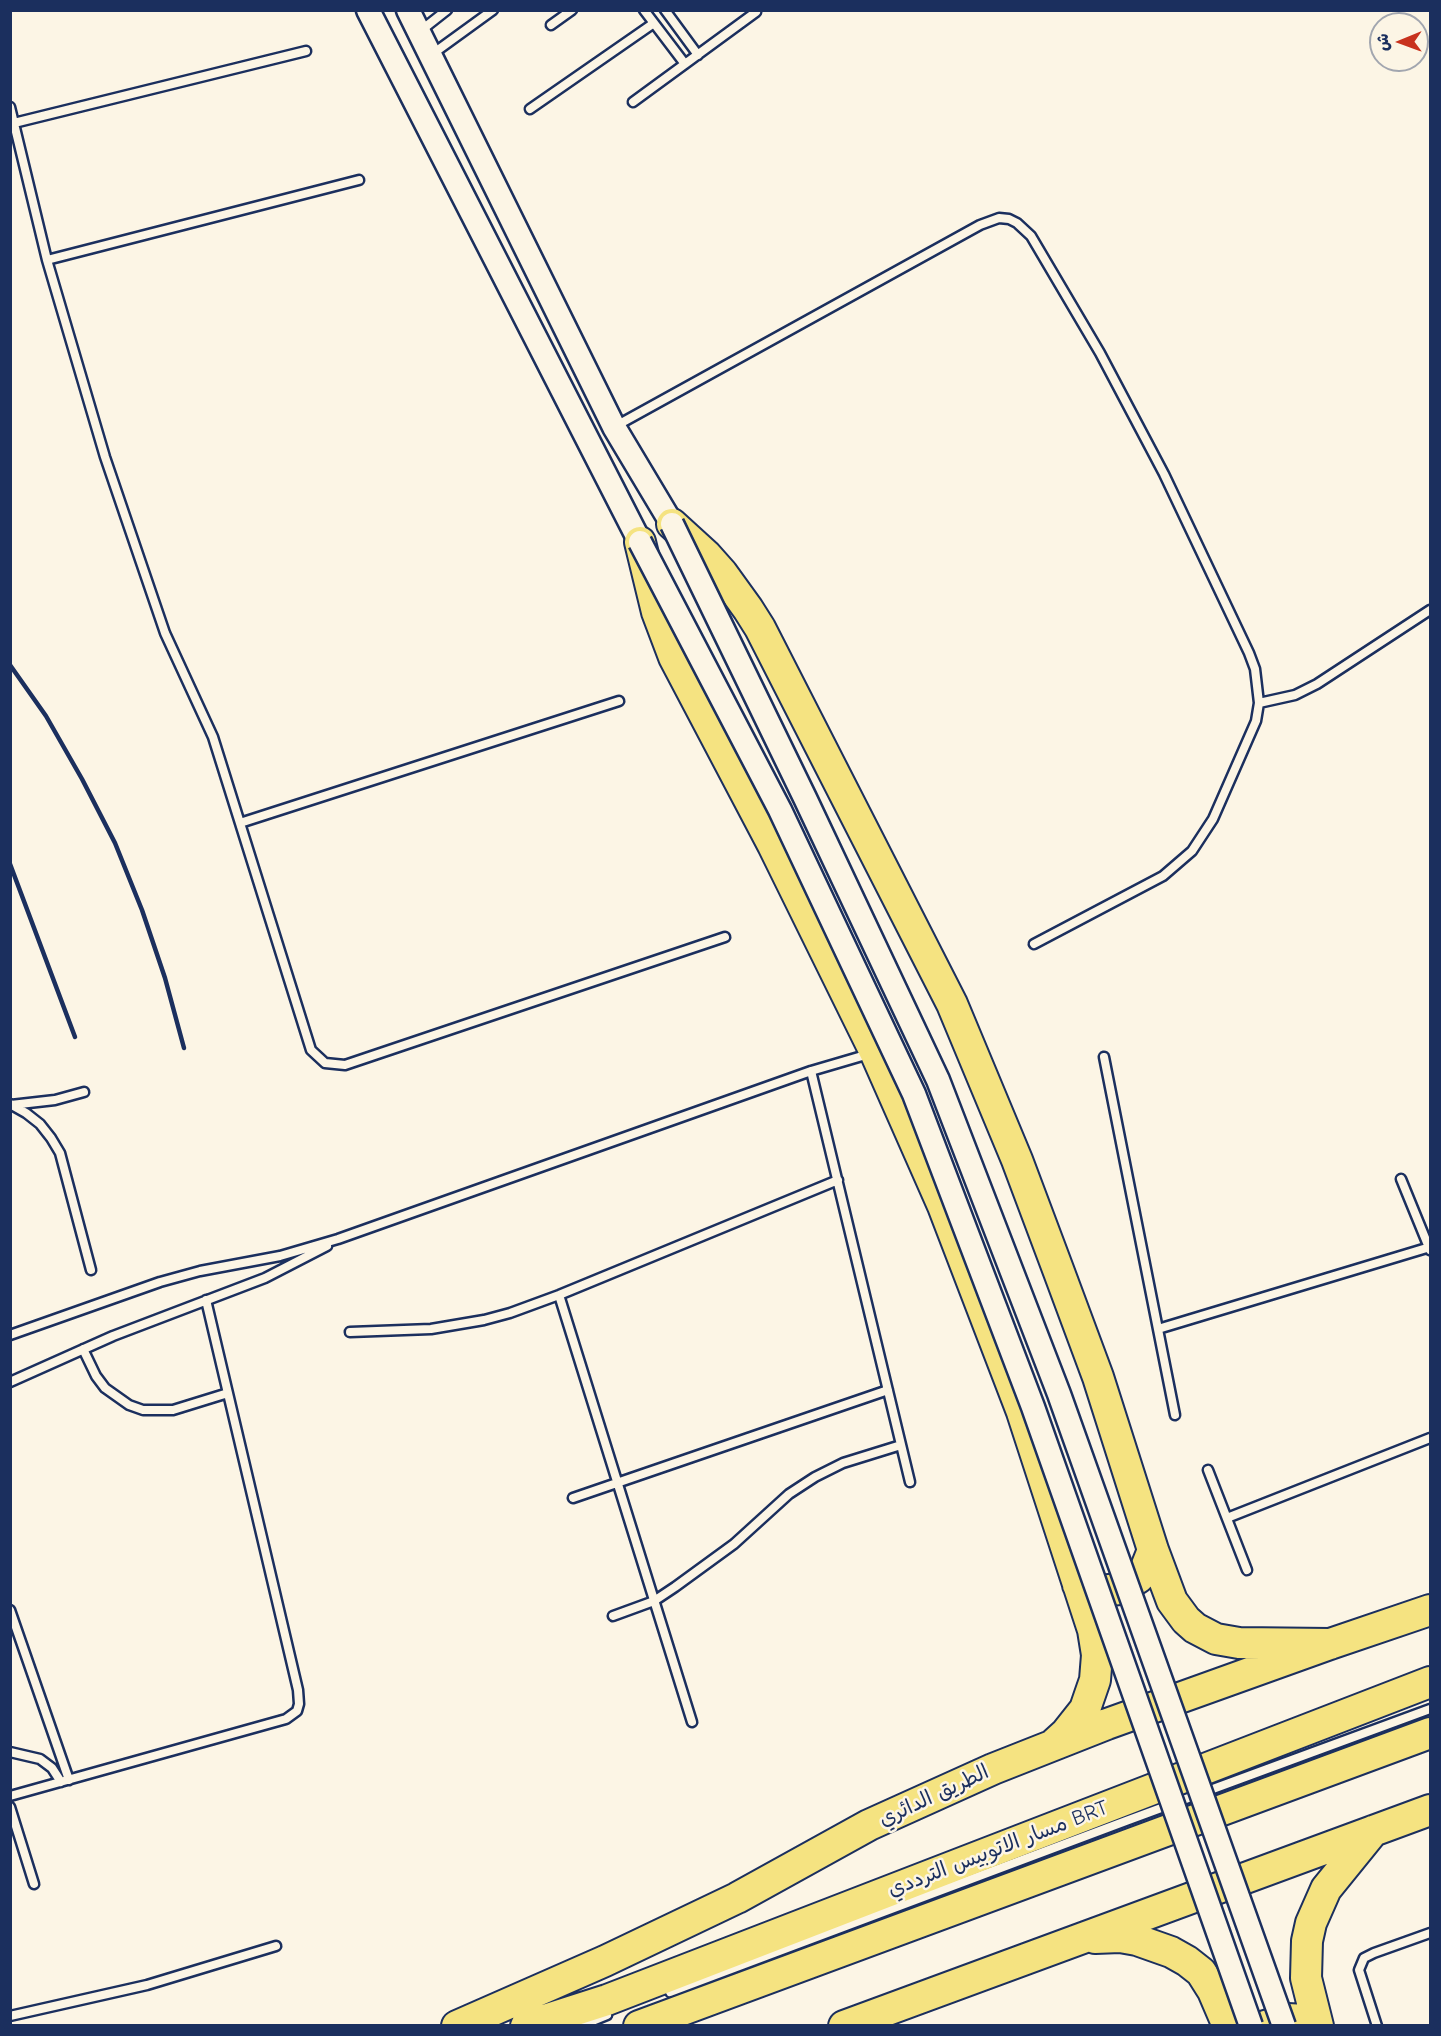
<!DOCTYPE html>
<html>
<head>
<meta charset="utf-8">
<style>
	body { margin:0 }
	#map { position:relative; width:1441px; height:2036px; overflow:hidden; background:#fcf5e5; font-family:"Comic Neue","Playpen Sans Arabic",sans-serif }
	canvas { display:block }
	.frame { position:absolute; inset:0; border:12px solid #1b2f5e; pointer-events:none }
	.north { position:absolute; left:1369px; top:12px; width:60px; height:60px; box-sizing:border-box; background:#fcf5e5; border:2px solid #a2a6af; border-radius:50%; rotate:269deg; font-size:16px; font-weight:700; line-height:24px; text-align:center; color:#1b2f5e }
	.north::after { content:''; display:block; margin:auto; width:21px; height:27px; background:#c8321e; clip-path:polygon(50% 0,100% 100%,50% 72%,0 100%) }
</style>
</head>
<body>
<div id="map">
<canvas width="1441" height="2036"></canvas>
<div class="frame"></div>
<div class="north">ش</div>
</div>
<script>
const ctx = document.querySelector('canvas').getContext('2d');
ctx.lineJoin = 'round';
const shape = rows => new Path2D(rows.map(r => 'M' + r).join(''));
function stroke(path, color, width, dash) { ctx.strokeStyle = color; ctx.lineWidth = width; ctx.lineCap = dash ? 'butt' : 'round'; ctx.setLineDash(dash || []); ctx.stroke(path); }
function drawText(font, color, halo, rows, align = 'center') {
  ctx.font = font + ' "Comic Neue","Playpen Sans Arabic",sans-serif'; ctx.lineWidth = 5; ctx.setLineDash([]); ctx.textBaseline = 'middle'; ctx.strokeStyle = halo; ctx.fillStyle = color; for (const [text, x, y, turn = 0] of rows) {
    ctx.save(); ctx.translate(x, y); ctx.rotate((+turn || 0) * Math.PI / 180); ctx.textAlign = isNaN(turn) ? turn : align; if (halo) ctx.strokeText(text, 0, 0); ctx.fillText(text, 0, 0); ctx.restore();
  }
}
const lane = shape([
	[644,10,685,64],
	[665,10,698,55],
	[551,25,572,10],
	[419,32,447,10],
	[431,55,493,10],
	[633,102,756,12],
	[10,107,47,260,105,457,165,633,213,737,311,1050,325,1063,345,1065,725,937],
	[530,109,654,23],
	[14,123,306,51],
	[47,260,359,180],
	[614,427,980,225,999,218,1009,219,1017,223,1031,236,1100,353,1164,474,1249,653,1255,669,1259,703,1256,721,1213,819,1192,851,1163,876,1034,944],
	[1259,703,1295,695,1317,684,1430,610],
	[240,823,619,701],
	[1104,1057,1175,1415],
	[811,1071,910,1482],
	[10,1104,26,1113,40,1124,51,1138,60,1153,91,1270],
	[11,1105,55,1100,84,1092],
	[1401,1179,1430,1250],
	[559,1295,692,1722],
	[1158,1329,1430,1247],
	[350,1332,431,1329,484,1320,510,1313,559,1295,838,1180],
	[10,1335,160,1282,200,1271,280,1256,338,1239,811,1071,869,1054],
	[83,1349,96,1376,105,1388,129,1405,143,1410,173,1410,228,1393],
	[10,1382,113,1336,265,1278,327,1246],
	[1208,1470,1247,1570],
	[573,1498,888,1390],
	[1227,1518,1430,1438],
	[10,1610,69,1780],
	[613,1616,654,1601,675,1587,734,1544,789,1494,815,1477,843,1463,901,1445],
	[10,1752,40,1759,52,1768,61,1782],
	[10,1796,286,1719,297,1711,299,1704,298,1690,206,1300],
	[10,1807,34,1884],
	[670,1992,1126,1821,1430,1709],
	[10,2016,147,1985,276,1946],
	[580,2026,607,2015],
	[1377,2026,1359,1970,1364,1958,1374,1953,1430,1933]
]);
const secondary = shape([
	[368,10,640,542],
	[408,10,614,427,672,524]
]);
const highway = shape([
	[672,524,706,555,722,573,748,609,760,628,952,1004,1017,1160,1059,1272,1098,1377,1153,1550,1172,1601,1186,1620,1195,1628,1216,1639,1239,1643,1330,1644],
	[640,542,657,612,674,657,773,845,875,1052,943,1206,1022,1412,1093,1630,1097,1655,1095,1680,1085,1709,1066,1733,1055,1743],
	[1078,1585,1099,1591,1120,1589,1138,1578,1145,1570,1153,1550],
	[1095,1938,1120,1937,1137,1940,1171,1952,1187,1961,1201,1972,1213,1991,1228,2026],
	[457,2026,605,1961,737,1898,869,1825,993,1769,1107,1724,1330,1644,1430,1610],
	[526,2026,607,2000,1430,1682],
	[639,2026,1430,1733],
	[844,2026,1430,1810],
	[1265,2026,1288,2019,1304,2020,1317,2026],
	[1318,2026,1306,1978,1307,1941,1311,1923,1326,1889,1373,1831]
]);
const rail = shape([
	[10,665,46,716,82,779,115,843,142,910,165,978,184,1048],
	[10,864,75,1037]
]);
const secondaryBridge = shape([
	[672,524,805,798,938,1080,1059,1394,1284,2026],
	[640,542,780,810,914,1094,1033,1407,1251,2026]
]);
const streetNames = [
	["الطريق الدائري",934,1796,-25],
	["مسار الاتوبيس الترددي BRT",998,1849,-21]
];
stroke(lane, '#1b2f5e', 13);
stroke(secondary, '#1b2f5e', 27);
stroke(highway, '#1b2f5e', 34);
stroke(lane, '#fcf5e5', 8);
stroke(secondary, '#fcf5e5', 22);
stroke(highway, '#f5e381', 30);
stroke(rail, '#1b2f5e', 4.5);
stroke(secondaryBridge, '#1b2f5e', 27, []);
stroke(secondaryBridge, '#fcf5e5', 22);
drawText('21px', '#1b2f5e', '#fcf5e5', streetNames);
</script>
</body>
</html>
